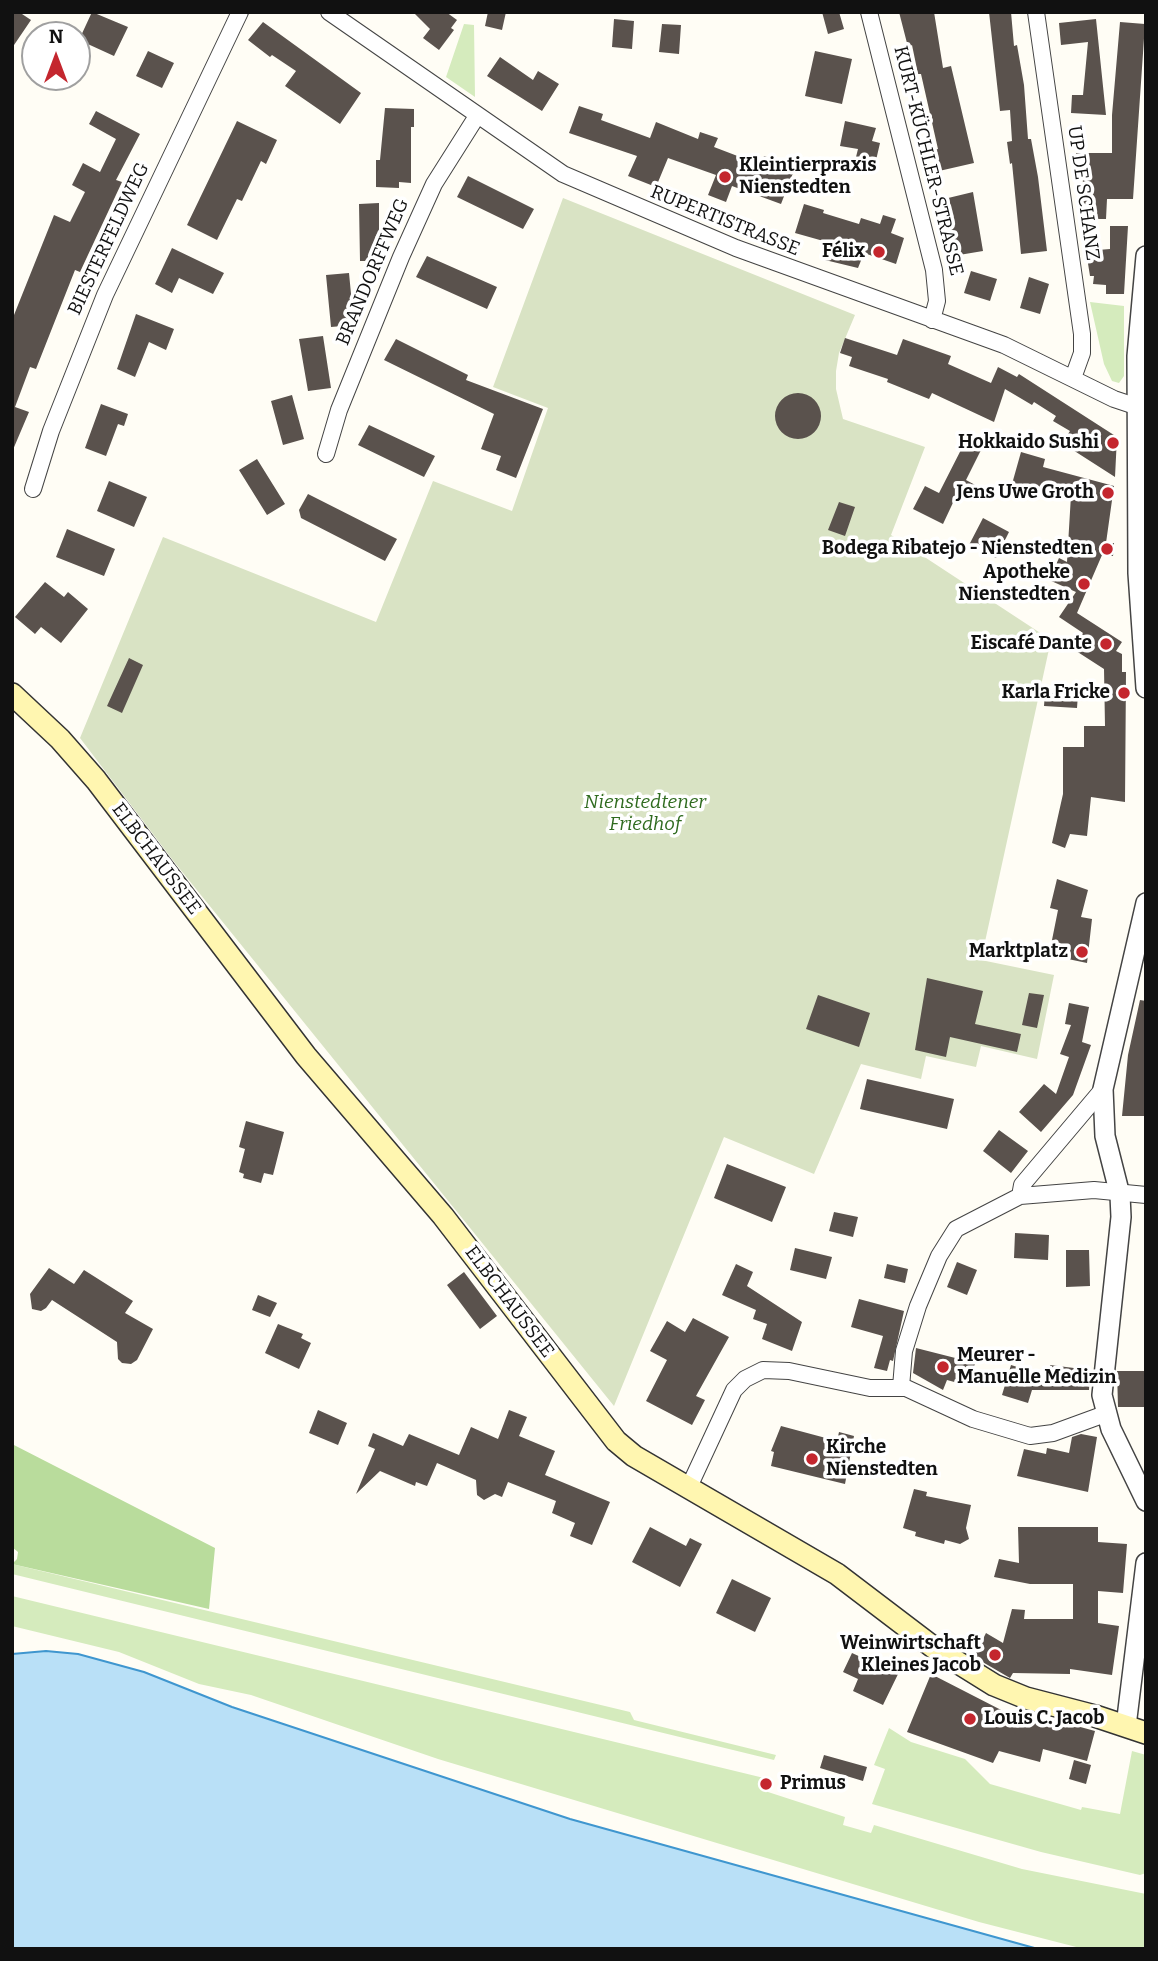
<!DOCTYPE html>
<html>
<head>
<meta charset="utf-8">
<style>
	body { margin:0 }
	#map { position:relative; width:1158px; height:1961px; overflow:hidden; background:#fffdf5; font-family:Bitter,serif }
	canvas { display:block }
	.frame { position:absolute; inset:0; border:14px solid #111; pointer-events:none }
	.north { position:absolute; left:21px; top:21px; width:70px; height:70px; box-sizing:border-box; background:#fff; border:2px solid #a0a0a0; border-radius:50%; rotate:0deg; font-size:19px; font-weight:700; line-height:28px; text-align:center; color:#111 }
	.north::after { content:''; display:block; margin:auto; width:24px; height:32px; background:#c4262e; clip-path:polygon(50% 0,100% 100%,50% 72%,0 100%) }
</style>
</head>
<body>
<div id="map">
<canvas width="1158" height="1961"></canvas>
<div class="frame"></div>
<div class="north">N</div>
</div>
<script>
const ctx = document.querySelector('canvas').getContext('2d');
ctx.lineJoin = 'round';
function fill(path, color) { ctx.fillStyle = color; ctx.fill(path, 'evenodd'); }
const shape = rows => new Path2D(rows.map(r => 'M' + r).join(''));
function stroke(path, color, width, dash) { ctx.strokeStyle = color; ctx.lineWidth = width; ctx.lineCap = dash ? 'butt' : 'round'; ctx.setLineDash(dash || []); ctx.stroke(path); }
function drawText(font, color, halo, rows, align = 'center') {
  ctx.font = font + ' Bitter,serif'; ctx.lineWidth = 7; ctx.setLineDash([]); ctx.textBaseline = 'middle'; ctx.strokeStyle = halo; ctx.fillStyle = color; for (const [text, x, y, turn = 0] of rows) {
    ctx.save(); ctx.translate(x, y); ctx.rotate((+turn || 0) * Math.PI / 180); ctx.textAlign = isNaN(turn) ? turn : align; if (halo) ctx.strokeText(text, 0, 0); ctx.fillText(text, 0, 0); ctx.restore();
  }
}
const green = shape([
	[464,24,474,25,475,97,446,77],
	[1090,302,1124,306,1124,376,1119,383,1112,381,1104,364],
	[12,1564,630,1712,634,1720,776,1755,774,1760,12,1574],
	[12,1596,764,1778,764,1786,768,1792,845,1817,843,1825,871,1833,874,1825,1022,1869,1146,1894,1146,1949,1084,1949,979,1922,438,1759,251,1695,199,1684,119,1652,12,1626],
	[889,1728,911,1742,965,1759,990,1784,1081,1810,1082,1807,1120,1814,1132,1751,1146,1755,1146,1873,1140,1875,1041,1852,872,1804,885,1769,874,1765]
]);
const forest = shape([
	[12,1444,215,1548,209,1609,12,1564,17,1559,18,1552,12,1547]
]);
const cemetery = shape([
	[563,198,855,315,839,353,836,371,836,389,843,419,925,447,891,535,1051,640,981,960,1054,975,1037,1059,981,1046,976,1067,926,1056,921,1079,861,1064,814,1174,724,1137,614,1406,175,863,80,738,163,537,376,622,433,481,512,511,548,408,493,387]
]);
const water = shape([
	[46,1651,78,1654,144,1672,232,1707,570,1819,1038,1949,12,1949,12,1654,46,1651]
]);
const building = shape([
	[12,12,19,12,31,20,12,48],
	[92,12,128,27,114,56,79,40],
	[413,12,446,12,457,20,451,28,454,30,439,50,423,38,430,29],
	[488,12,506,12,502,30,485,26],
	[822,12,839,12,844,29,828,34],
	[899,12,934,12,943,68,951,66,974,163,939,171,934,150,938,149,921,74,918,74,912,45,908,47],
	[989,12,1011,12,1014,46,1017,45,1024,85,1028,139,1031,139,1038,177,1047,251,1021,254,1012,163,1010,164,1007,142,1012,141,1010,110,1000,111],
	[614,19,634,21,632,49,612,47],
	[1096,19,1106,115,1071,113,1072,95,1083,95,1088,42,1061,45,1059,23],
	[263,22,361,93,340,124,285,86,296,71,272,55,270,57,248,40],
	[1120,22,1145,24,1133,199,1107,199,1106,219,1082,219,1083,175,1076,175,1076,153,1112,153,1112,115],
	[662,24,681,25,679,54,659,52],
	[148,51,174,63,162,88,136,76],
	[815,51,852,59,842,104,805,96],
	[500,57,533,80,538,71,559,84,542,111,487,76],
	[579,106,603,114,601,120,650,138,656,122,698,139,700,132,718,138,714,147,761,165,764,156,795,168,781,204,732,186,726,202,708,195,716,175,668,158,656,187,628,176,637,156,569,133],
	[385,108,414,109,414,127,411,127,411,183,399,182,399,188,376,187,376,160,380,160],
	[96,111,140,134,116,180,122,182,80,272,75,270,36,369,30,367,15,407,29,412,12,452,12,320,54,215,70,222,85,192,72,185,83,163,100,172,116,139,89,124],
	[237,121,277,140,266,164,261,161,242,201,237,199,217,240,187,225],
	[845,121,876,128,872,141,880,143,874,169,854,165,858,149,840,146],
	[468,176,534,209,523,229,457,197],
	[973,192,983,251,959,255,958,251,953,251,950,236,953,236,944,199],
	[379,203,379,261,360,261,359,204],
	[804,204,824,210,823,213,859,224,861,218,880,224,883,215,896,219,891,233,904,238,896,264,864,253,858,268,825,260,827,242,795,233],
	[1110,226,1128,226,1124,294,1106,294,1106,285,1093,284,1094,276,1090,276,1086,251,1110,249],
	[172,248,224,273,213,294,179,278,172,293,155,284],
	[427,256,497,287,487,309,416,277],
	[971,271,997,279,990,301,964,293],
	[349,273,354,325,331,327,326,275],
	[1029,277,1049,284,1040,314,1020,308],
	[136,314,174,329,166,350,149,342,135,377,117,369],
	[323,336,331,388,308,391,299,339],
	[845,338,897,355,903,339,951,356,948,364,991,383,998,367,1017,377,1019,374,1117,437,1115,477,1062,443,1070,431,1053,421,1056,416,1034,402,1032,405,1005,389,994,422,932,393,929,399,887,382,888,379,849,366,852,357,840,353],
	[396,339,468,375,466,380,543,409,516,478,496,470,501,456,481,449,494,414,384,360],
	'775 416a23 23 0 1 1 46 0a23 23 0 1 1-46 0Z',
	[292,395,304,439,283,445,271,401],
	[101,404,128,414,124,426,118,424,106,456,85,448],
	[369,425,435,456,424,477,358,445],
	[966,440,982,448,966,480,977,486,970,499,958,492,943,524,913,509,925,486,939,493],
	[1021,452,1045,459,1043,467,1114,486,1106,543,1114,543,1113,556,1102,555,1077,613,1122,642,1116,651,1122,654,1122,672,1126,672,1125,802,1091,797,1087,836,1070,834,1065,848,1052,843,1063,794,1063,747,1084,747,1084,726,1105,726,1104,669,1073,649,1083,633,1059,617,1076,592,1049,580,1059,558,1067,562,1071,495,1037,486,1036,490,1012,484],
	[257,459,285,504,267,515,239,470],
	[109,481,147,497,134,527,97,511],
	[308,494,397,539,385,561,301,518,299,510],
	[839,502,855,507,845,536,828,530],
	[983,518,1009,532,996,558,969,545],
	[67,529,115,549,104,576,56,557],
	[45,582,64,597,68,592,88,609,61,643,41,627,35,634,15,617],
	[129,658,143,665,122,713,107,706],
	[1045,693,1078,694,1077,708,1044,706],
	[1057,879,1088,890,1081,917,1092,919,1087,963,1049,955,1058,910,1050,908],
	[927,978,983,991,975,1024,1021,1034,1017,1052,950,1037,946,1057,915,1050],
	[1029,993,1044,995,1037,1028,1022,1025],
	[818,995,870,1013,859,1047,806,1029],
	[1140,1000,1146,1001,1146,1116,1122,1116,1128,1055],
	[1069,1003,1089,1007,1082,1042,1091,1045,1073,1095,1041,1132,1019,1112,1044,1084,1056,1094,1069,1057,1060,1054,1071,1025,1065,1024],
	[867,1079,954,1099,947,1129,860,1109],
	[246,1121,284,1132,273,1175,264,1173,261,1183,243,1178,244,1174,239,1172,245,1149,239,1147],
	[999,1130,1028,1151,1011,1173,983,1151],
	[727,1164,786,1187,772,1222,714,1198],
	[834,1212,858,1217,853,1237,829,1231],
	[1015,1233,1049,1235,1048,1260,1014,1258],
	[795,1248,832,1257,826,1279,790,1270],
	[1066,1250,1089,1250,1090,1286,1066,1287],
	[957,1262,977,1270,967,1295,947,1287],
	[736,1264,753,1272,747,1286,802,1322,792,1351,762,1339,767,1324,753,1319,756,1310,722,1295],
	[887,1264,908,1269,905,1283,884,1278],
	[49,1268,74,1284,84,1270,133,1301,125,1313,153,1329,137,1360,131,1364,122,1363,118,1359,117,1342,52,1300,46,1308,41,1311,32,1309,30,1294],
	[464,1272,497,1316,480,1329,447,1285],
	[258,1295,277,1303,270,1317,252,1310],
	[859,1299,904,1311,893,1361,890,1360,887,1371,874,1368,883,1336,851,1327],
	[693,1318,729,1337,696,1396,705,1400,692,1425,646,1401,667,1360,650,1351,667,1321,685,1332],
	[278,1324,303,1334,301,1338,311,1343,299,1369,265,1353],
	[916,1348,975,1363,969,1386,947,1380,943,1390,913,1373],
	[1011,1365,1049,1377,1050,1365,1090,1370,1089,1390,1032,1390,1028,1403,1002,1395],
	[1117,1371,1146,1371,1146,1407,1118,1407],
	[318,1410,347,1423,338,1445,309,1433],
	[509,1410,527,1417,519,1436,555,1451,545,1475,610,1502,592,1545,570,1536,575,1523,552,1513,556,1501,508,1482,502,1497,495,1494,484,1500,477,1495,476,1480,437,1463,427,1486,416,1482,415,1486,380,1471,356,1494,375,1449,368,1446,373,1433,403,1446,409,1434,459,1455,471,1427,498,1439],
	[781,1426,837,1441,839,1432,854,1436,845,1484,771,1466,774,1452,771,1451],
	[1081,1434,1097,1437,1088,1492,1017,1476,1024,1449,1046,1454,1047,1448,1069,1453,1072,1437],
	[914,1489,927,1492,926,1496,971,1505,966,1528,969,1539,960,1544,945,1540,944,1544,915,1536,916,1532,903,1528],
	[650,1527,686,1546,690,1538,702,1544,680,1587,632,1562],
	[1018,1527,1098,1527,1098,1542,1127,1544,1123,1593,1098,1591,1098,1623,1119,1626,1112,1675,1070,1669,1070,1674,1013,1673,1010,1678,974,1657,986,1633,1003,1643,1012,1609,1025,1610,1024,1619,1073,1619,1073,1584,1030,1584,994,1577,999,1559,1019,1563],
	[732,1579,771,1598,755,1632,716,1613],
	[852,1653,876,1664,879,1660,900,1670,883,1705,853,1691,858,1679,843,1672],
	[931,1674,1007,1713,1050,1724,1051,1719,1095,1731,1087,1761,1043,1749,1040,1762,999,1751,993,1763,907,1732],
	[824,1755,867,1767,863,1781,820,1768],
	[1074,1760,1091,1765,1086,1784,1069,1779]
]);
const minor = shape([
	[329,12,563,174,736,248,1004,345,1114,399,1138,407],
	[869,12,934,270,937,301,932,320],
	[1036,12,1082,334,1082,353,1073,378],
	[326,454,339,410,401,257,434,184,477,116],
	[33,489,51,431,105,295,240,12],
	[1020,1196,1022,1185,1103,1089],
	[901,1387,904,1351,918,1306,939,1256,956,1229,1020,1196,1094,1190,1146,1195],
	[689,1487,734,1390,745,1379,763,1370,789,1371,870,1388,906,1388,973,1419,1030,1436,1053,1433,1105,1414]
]);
const tertiary = shape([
	[1146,256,1137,356,1138,573,1146,688],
	[1146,903,1103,1089,1105,1136,1120,1195,1121,1217,1102,1395,1111,1429,1146,1501],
	[1126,1726,1146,1563]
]);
const secondary = shape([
	[12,694,60,739,96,780,306,1056,443,1216,616,1441,634,1456,837,1574,933,1647,994,1685,1026,1698,1095,1716,1146,1733]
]);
const markers = [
	[725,177,7,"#c4262e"],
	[879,252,7,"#c4262e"],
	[1113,443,7,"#c4262e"],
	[1108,493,7,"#c4262e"],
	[1107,549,7,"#c4262e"],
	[1084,584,7,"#c4262e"],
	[1106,644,7,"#c4262e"],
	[1124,693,7,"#c4262e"],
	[1082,952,7,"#c4262e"],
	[943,1367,7,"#c4262e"],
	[812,1459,7,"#c4262e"],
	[995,1655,7,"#c4262e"],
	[970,1719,7,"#c4262e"],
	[766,1784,7,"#c4262e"]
];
const streetNames = [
	["KURT-KÜCHLER-STRASSE",928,161,76],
	["UP DE SCHANZ",1083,193,82],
	["RUPERTISTRASSE",725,221,22],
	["BIESTERFELDWEG",109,239,-65],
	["BRANDORFFWEG",373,272,-67],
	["ELBCHAUSSEE",156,859,53],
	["ELBCHAUSSEE",509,1302,53]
];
const poiNames = [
	["Kleintierpraxis",739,166,"left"],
	["Nienstedten",739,188,"left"],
	["Félix",865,252],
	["Hokkaido Sushi",1099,443],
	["Jens Uwe Groth",1094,493],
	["Bodega Ribatejo - Nienstedten",1093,549],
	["Apotheke",1070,573],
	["Nienstedten",1070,595],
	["Eiscafé Dante",1092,644],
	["Karla Fricke",1110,693],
	["Marktplatz",1068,952],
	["Meurer -",957,1356,"left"],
	["Manuelle Medizin",957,1378,"left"],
	["Kirche",826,1448,"left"],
	["Nienstedten",826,1470,"left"],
	["Weinwirtschaft",981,1644],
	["Kleines Jacob",981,1666],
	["Louis C. Jacob",984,1719,"left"],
	["Primus",780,1784,"left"]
];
const parkNames = [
	["Nienstedtener",645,803],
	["Friedhof",645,825]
];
fill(green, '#d5ebbd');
fill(forest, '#b9dc9c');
fill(cemetery, '#d9e3c4');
fill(water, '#b9e0f7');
stroke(water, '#3f96cf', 2);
fill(building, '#5a524d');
stroke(minor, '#444', 18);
stroke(tertiary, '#444', 22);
stroke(secondary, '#333', 24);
stroke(minor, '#fff', 16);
stroke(tertiary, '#fff', 19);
stroke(secondary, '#fff6b0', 21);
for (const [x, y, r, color] of markers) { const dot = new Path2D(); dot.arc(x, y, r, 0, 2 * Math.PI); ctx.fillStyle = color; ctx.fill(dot); stroke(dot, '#fff', 2.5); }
drawText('19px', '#111', '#fff', streetNames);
drawText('bold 19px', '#111', '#fff', poiNames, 'right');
drawText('italic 19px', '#2f6b1f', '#fff', parkNames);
</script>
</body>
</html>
